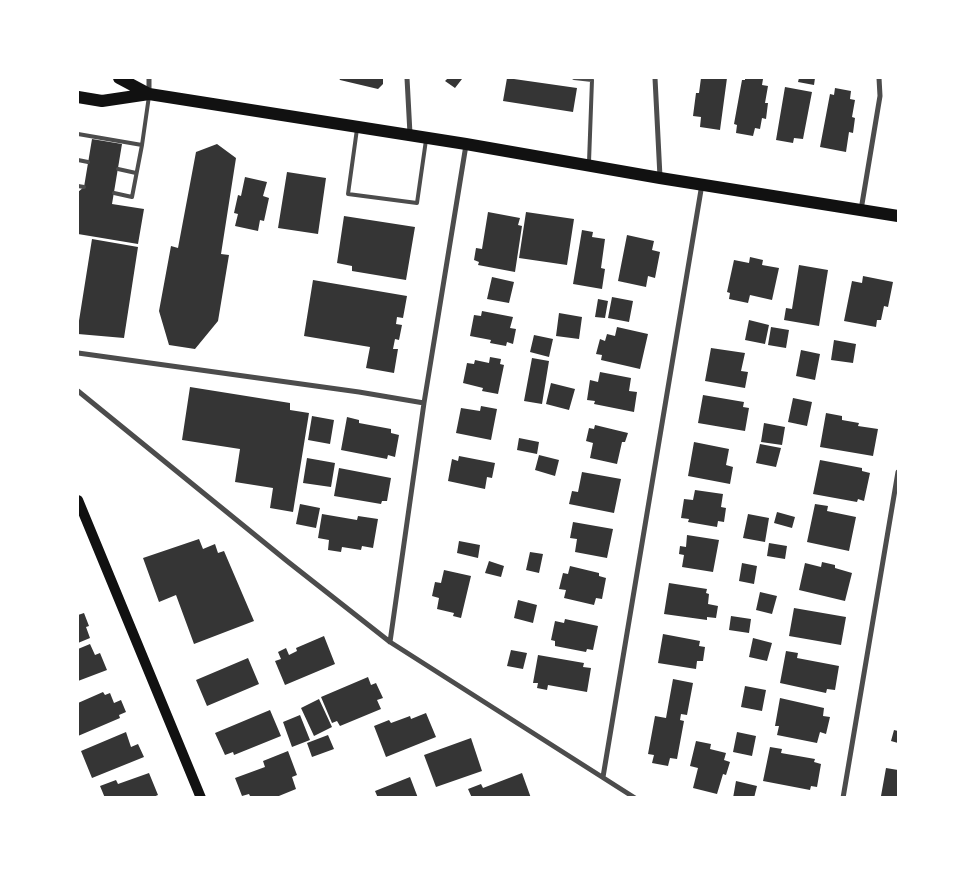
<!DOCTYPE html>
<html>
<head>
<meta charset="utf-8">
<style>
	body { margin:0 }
	#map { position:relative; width:976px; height:875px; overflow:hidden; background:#fff; font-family:Lato,sans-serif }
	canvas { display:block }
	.frame { position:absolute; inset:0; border:79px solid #fff; pointer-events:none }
</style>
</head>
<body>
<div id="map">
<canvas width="976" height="875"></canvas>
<div class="frame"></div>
</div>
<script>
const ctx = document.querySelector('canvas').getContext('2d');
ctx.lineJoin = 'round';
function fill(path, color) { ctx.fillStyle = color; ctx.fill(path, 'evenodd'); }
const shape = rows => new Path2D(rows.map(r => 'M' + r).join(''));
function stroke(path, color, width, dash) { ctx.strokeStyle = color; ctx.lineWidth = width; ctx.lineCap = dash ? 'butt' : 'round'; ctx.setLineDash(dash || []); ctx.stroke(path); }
const building = shape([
	[339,78,383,78,383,84,378,89,340,80],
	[448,78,460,78,462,79,455,88,445,81],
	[507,78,577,88,573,112,503,101],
	[701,78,727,78,720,130,700,127,701,117,693,116,696,93,699,93],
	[745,78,763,79,762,85,768,86,765,103,768,103,766,119,762,118,760,129,755,128,753,136,736,133,737,125,734,124,742,80,745,80],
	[799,78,815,78,814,85,798,82],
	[785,87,812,92,803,139,794,138,793,143,776,140],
	[835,88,851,91,850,99,855,100,852,117,855,118,853,133,849,132,846,152,820,147,830,94,834,95],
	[92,139,122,144,112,204,144,209,138,244,78,234,78,192,84,187],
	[217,144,236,158,221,254,229,255,218,321,195,349,169,345,159,311,171,246,178,248,196,152],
	[287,172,326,178,318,234,278,228],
	[245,177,267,182,263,196,269,198,264,221,260,220,258,231,235,226,238,214,234,213,238,195,241,196],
	[488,212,520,218,518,225,522,226,515,272,478,265,479,262,474,260,476,248,482,249],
	[526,212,574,219,567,265,519,258],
	[344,216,415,227,406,280,352,271,352,266,337,263],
	[582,230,593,232,592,237,605,239,601,268,605,269,602,289,573,284],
	[627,235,654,241,652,250,660,252,655,278,648,276,646,287,618,281],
	[92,239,138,247,124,338,78,334,78,327],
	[750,257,763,260,762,265,779,268,772,300,750,295,748,303,729,299,730,293,727,292,734,260,749,263],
	[799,265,828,270,819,326,784,320,786,308,792,309],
	[863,276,893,282,888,307,884,306,881,320,877,320,876,327,844,321,852,281,862,283],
	[492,277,514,282,509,303,487,299],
	[313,280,407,296,403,318,397,317,396,324,402,325,399,340,395,339,393,349,398,349,394,373,366,368,370,347,304,336],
	[612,297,633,301,629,322,608,318],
	[598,299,608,301,605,318,595,317],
	[482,311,513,317,510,328,516,329,513,344,507,342,506,346,490,343,491,340,470,336,474,315,481,316],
	[559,313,582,317,579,339,556,336],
	[749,320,769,325,765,344,745,340],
	[617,327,648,334,640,369,601,360,602,355,596,354,600,339,605,341,607,334,615,336],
	[771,327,789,330,786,348,768,345],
	[534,335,553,339,549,357,530,352],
	[834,340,856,344,853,363,831,360],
	[711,348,745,353,741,371,748,372,745,388,705,381],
	[801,350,820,354,815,380,796,376],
	[490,357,501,359,500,364,504,365,498,394,482,391,483,388,463,383,467,363,474,364,475,360,489,363],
	[532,358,549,361,542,404,524,401],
	[600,372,631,378,629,391,637,392,634,412,594,404,595,401,587,400,590,380,598,382],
	[551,383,575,389,569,410,546,404],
	[190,387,290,403,290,410,309,413,293,512,270,508,273,488,235,482,240,449,182,440],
	[703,395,744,402,743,407,749,408,745,431,698,423],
	[793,398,812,402,807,426,788,422],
	[481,406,497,409,491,440,456,433,461,408,480,411],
	[826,413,842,416,842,420,859,423,858,426,878,429,873,456,820,447],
	[312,416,334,420,330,444,308,440],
	[347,417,359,420,359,423,391,429,391,433,399,435,395,457,388,455,387,459,341,450],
	[764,423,785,427,782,445,761,442],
	[595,425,628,433,625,442,622,442,617,464,590,458,593,443,586,441,589,428,594,429],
	[519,438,539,442,537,454,517,450],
	[694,442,729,449,726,465,733,467,730,484,688,476],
	[760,444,781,448,776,467,756,463],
	[539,455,559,460,555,476,535,470],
	[459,456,495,463,492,478,487,477,485,489,448,481,452,459,458,461],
	[307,458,335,463,331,487,303,483],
	[820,460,862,468,862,471,870,473,864,501,858,499,857,502,813,494],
	[339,468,391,478,387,501,382,501,381,504,334,496],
	[582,472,621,479,614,513,569,504,572,491,578,492],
	[695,490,723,494,721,507,726,508,724,522,718,521,717,527,688,522,689,519,681,518,684,499,693,500],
	[300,504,320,508,316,528,296,524],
	[815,504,828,506,827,511,856,517,849,551,807,542],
	[777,512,795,517,792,528,774,523],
	[322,514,357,520,358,516,378,519,373,548,362,546,361,550,342,547,341,552,328,550,329,540,318,538],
	[748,514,769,518,765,542,743,538],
	[573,522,613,529,607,558,575,552,577,539,570,538],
	[687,535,719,540,713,572,682,567,684,555,679,554,680,546,686,547],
	[199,539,203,549,215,544,218,553,224,551,254,621,194,644,176,595,159,602,143,558],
	[459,541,480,545,478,558,457,553],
	[769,543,787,546,785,559,767,556],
	[530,552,543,554,539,573,526,570],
	[489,561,504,566,501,577,485,573],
	[822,562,835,565,835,568,852,573,845,601,799,590,805,563,821,567],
	[742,563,757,566,754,584,739,581],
	[570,566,599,573,599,576,606,578,602,599,596,598,594,605,564,598,566,590,559,589,563,573,568,574],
	[444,570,471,576,461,618,453,616,454,613,437,609,439,598,432,596,435,582,441,583],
	[669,583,707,589,706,593,709,594,708,604,718,606,716,618,707,617,707,620,664,614],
	[760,592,777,596,772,614,756,610],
	[518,600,537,605,533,623,514,618],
	[794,608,846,617,841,645,789,636],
	[84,613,89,626,86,627,90,638,78,643,78,615],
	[731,616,751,619,749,633,729,630],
	[565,619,598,626,593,650,587,649,586,652,555,646,555,641,551,640,555,621,564,623],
	[663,634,700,641,699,646,705,647,703,661,697,661,696,669,658,663],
	[324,636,335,664,285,685,275,661,281,659,278,652,286,648,289,655,297,651,296,648],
	[753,638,772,643,767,661,749,657],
	[90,644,95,655,100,653,107,670,78,681,78,649],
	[511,650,527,653,523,669,507,666],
	[786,651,798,653,797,658,839,666,835,690,827,689,826,693,780,683],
	[538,655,584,663,583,667,591,668,587,692,548,685,547,690,537,688,538,683,533,683],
	[248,658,259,684,207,706,196,680],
	[368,677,371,685,376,683,383,698,377,700,381,709,340,726,337,721,332,723,321,697],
	[673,679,693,683,687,715,681,714,680,720,684,721,677,759,670,758,668,766,652,763,654,755,648,754,655,716,666,718],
	[745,686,766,690,762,711,741,707],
	[103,692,105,695,110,693,114,703,121,700,126,712,119,715,120,718,78,736,78,703],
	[780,698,824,708,823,716,830,717,826,734,820,732,817,743,777,735,779,726,775,726],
	[319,699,332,727,314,736,301,708],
	[270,710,281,736,234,755,233,752,225,755,215,733],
	[426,713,436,737,386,757,374,726,389,720,391,723,410,716,411,719],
	[300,715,310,740,292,747,283,722],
	[894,730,898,731,898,743,891,741],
	[126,732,131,747,138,744,144,757,92,778,81,751],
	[737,732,756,736,752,756,733,752],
	[328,735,334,749,312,757,307,743],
	[471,738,482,771,436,787,424,755],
	[696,741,711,744,710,749,726,753,724,760,730,762,726,775,723,774,717,794,693,788,698,768,690,766],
	[770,747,782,749,781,753,815,759,814,762,821,764,817,787,811,786,810,790,763,781],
	[288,751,297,775,292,777,296,789,274,798,251,798,249,794,242,796,235,778,265,767,263,761],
	[886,768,898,770,898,798,881,796],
	[149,773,158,795,151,798,105,798,100,786,116,780,118,784],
	[522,773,531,798,472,798,468,789,481,784,483,788],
	[410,777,418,798,378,798,375,791],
	[736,781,757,786,754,798,733,798]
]);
const service = shape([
	[574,78,592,80,589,162],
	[357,129,348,194,417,203,426,140],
	[78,134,142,145],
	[78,160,88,162],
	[118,169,136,173],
	[78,186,84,187],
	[114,193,132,197,142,145,149,96]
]);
const minor = shape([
	[149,78,149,92],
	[407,78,410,134],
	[655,78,660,177],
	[861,210,880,96,879,78],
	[78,353,359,392,424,403],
	[78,391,287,561,390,642,635,798],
	[390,642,424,403,466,145],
	[603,777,702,184],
	[843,798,898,472]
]);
const secondary = shape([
	[78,500,201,798]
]);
const primary = shape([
	[119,78,149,94],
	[78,97,102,101,149,94,466,144,660,178,898,216]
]);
fill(building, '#353535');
stroke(service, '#4c4c4c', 4);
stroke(minor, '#4c4c4c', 5);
stroke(secondary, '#111', 10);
stroke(primary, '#111', 12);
</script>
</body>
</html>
